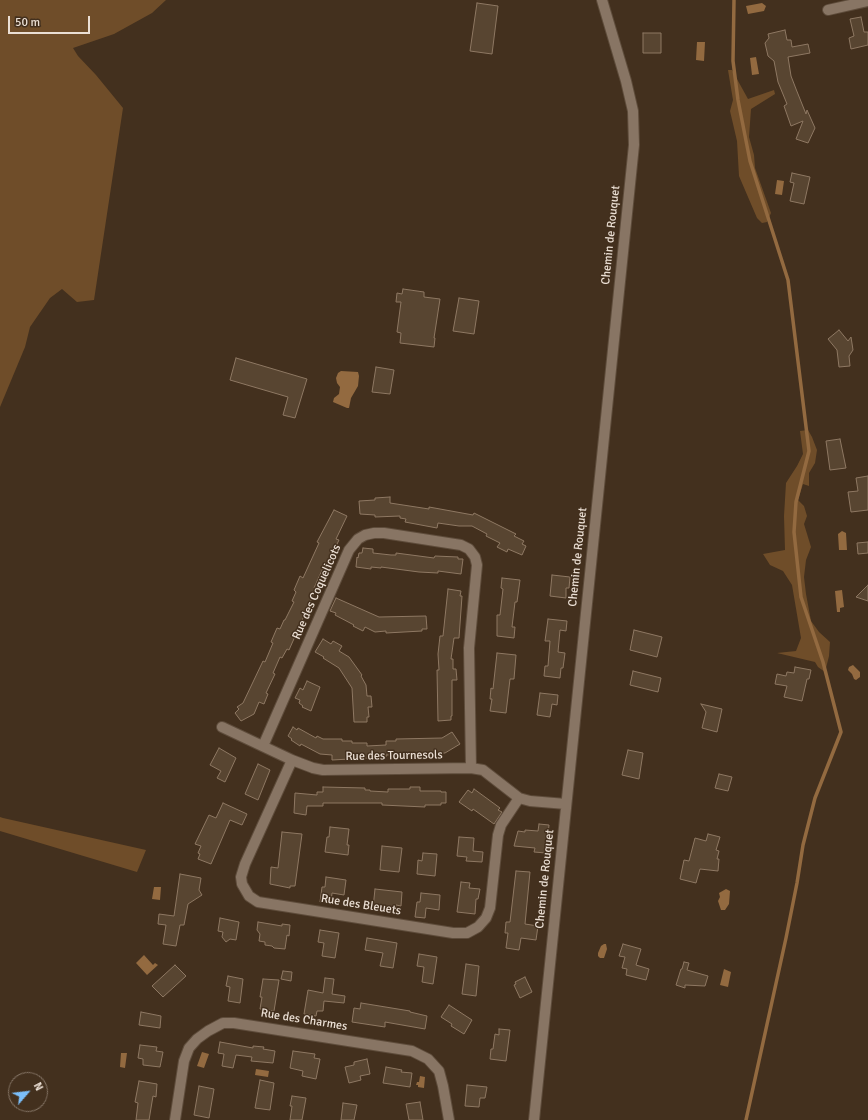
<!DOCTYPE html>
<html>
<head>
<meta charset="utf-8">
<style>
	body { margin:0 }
	#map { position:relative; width:868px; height:1120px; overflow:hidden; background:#43301e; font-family:Signika,sans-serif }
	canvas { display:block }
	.north { position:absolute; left:8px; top:1072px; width:40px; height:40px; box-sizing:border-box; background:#43301e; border:1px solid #867667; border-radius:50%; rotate:62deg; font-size:11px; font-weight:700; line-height:16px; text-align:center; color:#ebdfd4 }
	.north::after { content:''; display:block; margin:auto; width:14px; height:18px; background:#7bbef9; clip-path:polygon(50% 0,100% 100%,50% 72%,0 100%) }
	.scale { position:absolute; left:8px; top:16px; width:82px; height:18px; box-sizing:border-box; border:2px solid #ebdfd4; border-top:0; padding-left:5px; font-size:12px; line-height:14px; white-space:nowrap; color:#ebdfd4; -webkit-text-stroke:3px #43301e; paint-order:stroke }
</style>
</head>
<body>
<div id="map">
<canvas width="868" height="1120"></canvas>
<div class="north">N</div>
<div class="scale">50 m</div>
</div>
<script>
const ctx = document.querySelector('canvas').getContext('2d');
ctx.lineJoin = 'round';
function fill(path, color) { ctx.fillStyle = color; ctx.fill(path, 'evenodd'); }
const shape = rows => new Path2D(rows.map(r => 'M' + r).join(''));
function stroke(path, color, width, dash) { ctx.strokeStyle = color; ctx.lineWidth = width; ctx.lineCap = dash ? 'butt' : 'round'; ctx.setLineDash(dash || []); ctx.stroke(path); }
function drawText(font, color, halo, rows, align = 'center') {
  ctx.font = font + ' Signika,sans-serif'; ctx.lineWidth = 3; ctx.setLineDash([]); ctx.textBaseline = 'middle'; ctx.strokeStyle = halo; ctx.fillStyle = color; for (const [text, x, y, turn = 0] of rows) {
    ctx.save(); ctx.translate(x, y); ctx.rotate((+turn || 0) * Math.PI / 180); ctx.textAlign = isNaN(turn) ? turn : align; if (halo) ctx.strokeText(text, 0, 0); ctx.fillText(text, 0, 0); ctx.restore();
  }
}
const green = shape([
	[0,0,166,0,152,13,114,34,73,48,78,56,96,75,123,108,94,300,77,302,62,289,50,298,30,327,25,347,0,407],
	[728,70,732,70,748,99,774,90,775,94,751,109,749,137,754,155,755,168,771,213,767,222,762,223,757,218,739,176,737,141,730,111,733,100],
	[808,430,812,437,817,450,815,463,809,473,809,486,803,484,798,500,804,506,807,516,804,524,811,547,806,560,804,577,806,594,811,621,819,632,830,642,829,656,825,672,818,667,815,662,777,653,796,651,801,638,792,585,783,571,770,565,763,554,785,550,784,516,786,483,797,466,803,454,800,431],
	[0,817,3,818,146,850,137,872,0,831]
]);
const water = shape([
	[762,3,766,6,764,11,748,14,746,6],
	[697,42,705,42,704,61,696,60],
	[756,57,759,74,752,75,750,58],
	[777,180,784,181,782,195,775,194],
	[341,371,358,372,359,376,358,386,351,398,349,408,347,408,333,402,334,398,339,394,340,387,337,383,336,378,338,373],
	[842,531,846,533,847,550,839,550,838,534],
	[842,590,844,607,840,608,840,612,837,612,835,591],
	[853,665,860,672,860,677,856,680,854,679,852,674,848,670,849,667],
	[154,887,161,887,160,900,152,899],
	[726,889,730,891,729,904,725,910,721,910,718,901,720,897,719,893],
	[604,944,606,944,607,949,604,958,600,958,598,956,598,953,601,946],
	[144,955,153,965,155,963,158,965,147,975,136,963],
	[724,969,731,972,728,987,720,985],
	[202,1052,209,1054,204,1068,197,1066],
	[121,1053,127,1053,125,1068,120,1067],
	[256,1069,269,1071,268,1077,255,1075],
	[420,1076,425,1077,424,1088,418,1087,418,1085,416,1085,417,1082,419,1082]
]);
const stream = shape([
	[734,0,733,61,738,100,750,161,788,280,809,451,796,502,794,532,801,597,823,662,841,732,815,798,803,845,797,883,786,938,746,1120]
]);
const building = shape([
	[477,3,498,6,492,54,470,51,477,3],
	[861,17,864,32,868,32,868,45,851,49,849,38,854,36,850,19,861,17],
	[785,30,787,40,791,40,792,47,808,44,810,53,788,57,791,76,796,89,806,114,807,110,815,128,808,143,796,139,803,121,791,126,784,106,787,104,778,82,774,61,768,56,765,43,769,38,768,34,785,30],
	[643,33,661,33,661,53,643,53,643,33],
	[792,173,810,177,804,204,790,201,794,183,790,182,792,173],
	[403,289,424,292,424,297,440,299,434,338,435,338,434,347,400,343,401,333,397,332,401,302,396,302,397,293,402,294,403,289],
	[459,298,479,301,474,334,453,331,459,298],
	[839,330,848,341,851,337,853,350,849,356,850,366,839,367,837,350,828,339,839,330],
	[236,358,307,379,295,418,283,415,288,397,230,380,236,358],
	[376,367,394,370,390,394,372,392,376,367],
	[840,439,846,468,830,470,826,441,840,439],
	[868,476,868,510,851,512,848,492,858,491,856,478,868,476],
	[390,497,390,503,429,509,429,507,473,515,474,513,516,534,514,536,524,541,522,544,526,546,522,555,508,549,507,552,497,547,500,543,486,536,487,534,472,526,459,526,438,523,437,528,405,522,406,519,400,518,400,516,375,517,375,515,360,514,359,501,375,500,375,498,390,497],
	[334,510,347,516,336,539,339,540,325,569,323,568,314,588,316,589,289,650,287,649,282,658,280,657,273,673,275,674,266,693,268,694,264,704,259,702,254,714,241,721,235,713,239,709,237,707,243,703,263,661,265,662,273,643,271,642,277,628,280,629,284,620,285,620,294,602,292,601,296,592,294,590,300,576,303,578,319,543,317,542,334,510],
	[868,542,868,553,858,554,857,543,868,542],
	[363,548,373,549,373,553,391,555,396,555,396,553,434,558,435,556,458,557,458,559,463,559,461,574,438,571,438,573,419,572,381,567,381,568,371,567,371,569,356,567,357,557,358,558,359,553,362,553,363,548],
	[552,575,570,577,569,588,566,588,566,598,550,596,552,575],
	[502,578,520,580,517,602,515,602,512,627,515,627,514,638,497,636,497,615,500,615,503,589,501,588,502,578],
	[868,585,868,601,856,597,868,585],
	[448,589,461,591,460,596,462,596,459,638,454,638,451,659,453,659,453,669,456,669,457,680,452,680,452,716,451,716,451,720,438,721,437,670,439,670,438,654,440,636,443,636,448,589],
	[336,598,379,617,426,616,427,629,422,629,422,631,386,633,386,631,375,632,365,627,363,631,353,626,354,625,335,615,336,613,330,611,336,598],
	[548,619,567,621,566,631,560,630,558,652,565,653,563,668,561,668,560,678,544,676,545,666,548,666,550,641,545,641,548,619],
	[634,630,662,637,657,657,630,650,634,630],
	[323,639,331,644,333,641,342,646,339,651,349,657,362,675,361,676,366,685,367,696,371,696,372,707,368,707,369,717,367,717,367,722,354,722,352,688,339,668,323,658,324,657,315,652,323,639],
	[497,653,516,655,514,679,510,679,506,713,490,711,492,699,490,699,491,688,493,689,497,653],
	[795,667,811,670,809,679,807,679,802,701,784,697,787,686,775,684,777,674,786,676,787,672,794,673,795,667],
	[633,671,661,678,658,692,630,685,633,671],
	[307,681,320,687,311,711,302,707,303,706,299,703,300,700,295,698,300,688,303,690,307,681],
	[540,693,558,695,557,705,552,704,550,717,537,715,540,693],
	[701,704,722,709,717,732,702,728,706,712,701,704],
	[293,727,297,730,298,728,316,738,317,736,323,739,342,739,342,741,352,741,352,743,367,743,367,746,386,745,386,741,396,741,396,739,442,738,452,732,460,744,445,753,434,753,434,758,423,758,423,755,386,755,386,757,332,760,332,755,320,754,301,744,300,746,291,740,292,739,288,736,293,727],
	[219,748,236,758,225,782,217,778,221,771,210,765,219,748],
	[628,750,643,753,639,779,622,775,628,750],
	[258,764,270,770,258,800,245,794,258,764],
	[719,774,732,777,728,791,715,788,719,774],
	[323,787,365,788,365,790,370,790,370,791,388,792,388,789,410,789,410,787,420,787,420,791,441,791,441,792,446,792,446,803,441,803,441,805,425,805,425,807,382,805,382,803,323,803,323,806,307,806,306,815,294,813,295,793,317,795,317,792,323,792,323,787],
	[474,789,500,808,498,810,502,812,494,824,473,809,472,811,459,802,468,790,472,793,474,789],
	[223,803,247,814,242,825,230,820,211,864,198,859,200,854,198,853,201,846,195,844,209,815,216,818,223,803],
	[539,824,549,825,546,853,534,852,535,848,514,846,518,831,525,832,525,830,538,831,539,824],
	[330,827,349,829,347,845,349,845,348,855,325,852,327,837,329,837,330,827],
	[282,832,302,834,295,886,290,886,290,888,270,884,271,867,278,868,282,832],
	[708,834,720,837,716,850,719,851,717,859,719,859,718,871,700,869,696,883,680,879,684,860,689,861,695,838,706,841,708,834],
	[459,837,474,838,473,851,483,852,482,862,466,861,467,857,457,856,459,837],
	[382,846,402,848,399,872,380,870,382,846],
	[423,853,437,854,435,876,417,874,418,860,422,861,423,853],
	[516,871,530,872,525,924,538,926,536,940,521,938,519,950,506,948,508,933,505,933,506,922,510,922,516,871],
	[180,874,201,878,199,890,202,895,188,904,184,925,180,925,176,946,163,944,166,925,158,924,159,914,174,916,180,874],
	[326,877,346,880,344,895,332,893,331,903,320,902,322,887,325,887,326,877],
	[461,882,470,883,469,888,480,889,478,899,476,899,475,914,457,912,461,882],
	[375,889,402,892,401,906,396,905,396,908,384,906,384,910,373,908,375,889],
	[421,893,440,895,439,910,426,908,425,918,415,917,417,902,420,902,421,893],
	[220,918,239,922,236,940,230,939,226,942,222,937,223,932,218,931,220,918],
	[258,922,282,926,282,924,290,925,289,936,287,935,285,949,274,948,272,946,265,945,265,942,259,941,260,934,257,930,258,922],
	[320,930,339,933,335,958,322,956,324,943,318,942,320,930],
	[367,938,397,943,393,968,380,966,383,953,365,950,367,938],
	[623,944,641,949,636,965,649,969,646,980,626,975,627,969,622,968,625,957,619,956,623,944],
	[419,954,437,957,433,984,422,982,424,967,417,966,419,954],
	[684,962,689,963,687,970,708,976,705,986,685,985,685,988,676,985,681,969,682,969,684,962],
	[466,964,479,966,476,996,462,994,466,964],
	[175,965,186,976,163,997,152,986,175,965],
	[283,971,292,972,291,981,281,979,283,971],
	[228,976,243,979,240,1003,228,1001,230,987,226,986,228,976],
	[525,977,532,992,520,998,514,985,516,984,515,982,525,977],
	[325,978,334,979,332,994,345,996,344,1003,324,1001,323,1011,317,1011,316,1016,304,1014,308,990,323,993,325,978],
	[263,979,279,980,274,1011,260,1009,262,997,260,997,263,979],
	[361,1003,410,1011,410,1012,427,1016,425,1029,385,1022,385,1027,352,1022,354,1008,360,1009,361,1003],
	[449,1005,472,1020,464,1034,451,1026,452,1024,441,1017,449,1005],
	[141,1012,161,1016,160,1028,139,1025,141,1012],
	[499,1029,510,1030,506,1061,490,1059,491,1049,493,1049,495,1034,499,1035,499,1029],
	[220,1042,253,1048,253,1046,264,1047,263,1049,275,1051,273,1063,251,1061,252,1057,236,1055,233,1068,222,1066,224,1054,218,1053,220,1042],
	[140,1045,157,1047,156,1051,163,1052,160,1067,143,1065,143,1059,138,1058,140,1045],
	[293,1051,315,1054,314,1058,320,1059,316,1079,302,1076,303,1071,290,1068,293,1051],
	[367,1059,370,1074,360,1076,361,1080,349,1083,345,1067,354,1065,354,1062,367,1059],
	[386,1067,402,1070,401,1072,412,1073,410,1087,383,1083,386,1067],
	[260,1080,274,1083,270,1110,255,1108,260,1080],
	[139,1081,157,1084,156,1097,153,1096,149,1120,136,1120,138,1103,135,1102,139,1081],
	[467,1085,487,1087,485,1098,480,1098,479,1107,465,1106,467,1085],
	[199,1086,214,1089,209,1118,194,1115,199,1086],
	[292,1096,306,1098,302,1120,290,1120,292,1106,290,1106,292,1096],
	[420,1102,423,1120,409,1120,406,1104,420,1102],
	[343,1103,357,1105,354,1120,341,1120,343,1103]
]);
const minor = shape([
	[828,10,868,1],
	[222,727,292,760,313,768,323,770,471,768,483,770,519,798,530,801,566,804],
	[263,746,349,550,358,539,365,535,374,533,384,533,461,545,469,549,475,557,477,565,469,648,471,768],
	[292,760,245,864,241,877,242,884,249,896,258,902,453,933,467,933,478,927,486,918,490,908,498,835,501,825,519,798],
	[175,1120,184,1061,189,1048,197,1039,208,1031,223,1023,234,1023,412,1051,428,1059,439,1071,443,1086,449,1120],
	[534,1120,634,145,633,111,626,81,602,0]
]);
const streetNames = [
	["Chemin de Rouquet",611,235,-84],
	["Chemin de Rouquet",578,557,-84],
	["Rue des Coquelicots",317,592,-66],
	["Rue des Tournesols",394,756,-1],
	["Chemin de Rouquet",545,879,-84],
	["Rue des Bleuets",361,905,9],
	["Rue des Charmes",304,1020,9]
];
fill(green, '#6f4d29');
fill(water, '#936a40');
stroke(stream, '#936a40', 3.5);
fill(building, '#584531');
stroke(building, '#8e7863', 1);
stroke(minor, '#5e4c3b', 12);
stroke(minor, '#887564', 10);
drawText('12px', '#ebdfd4', '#43301e', streetNames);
</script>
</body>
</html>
